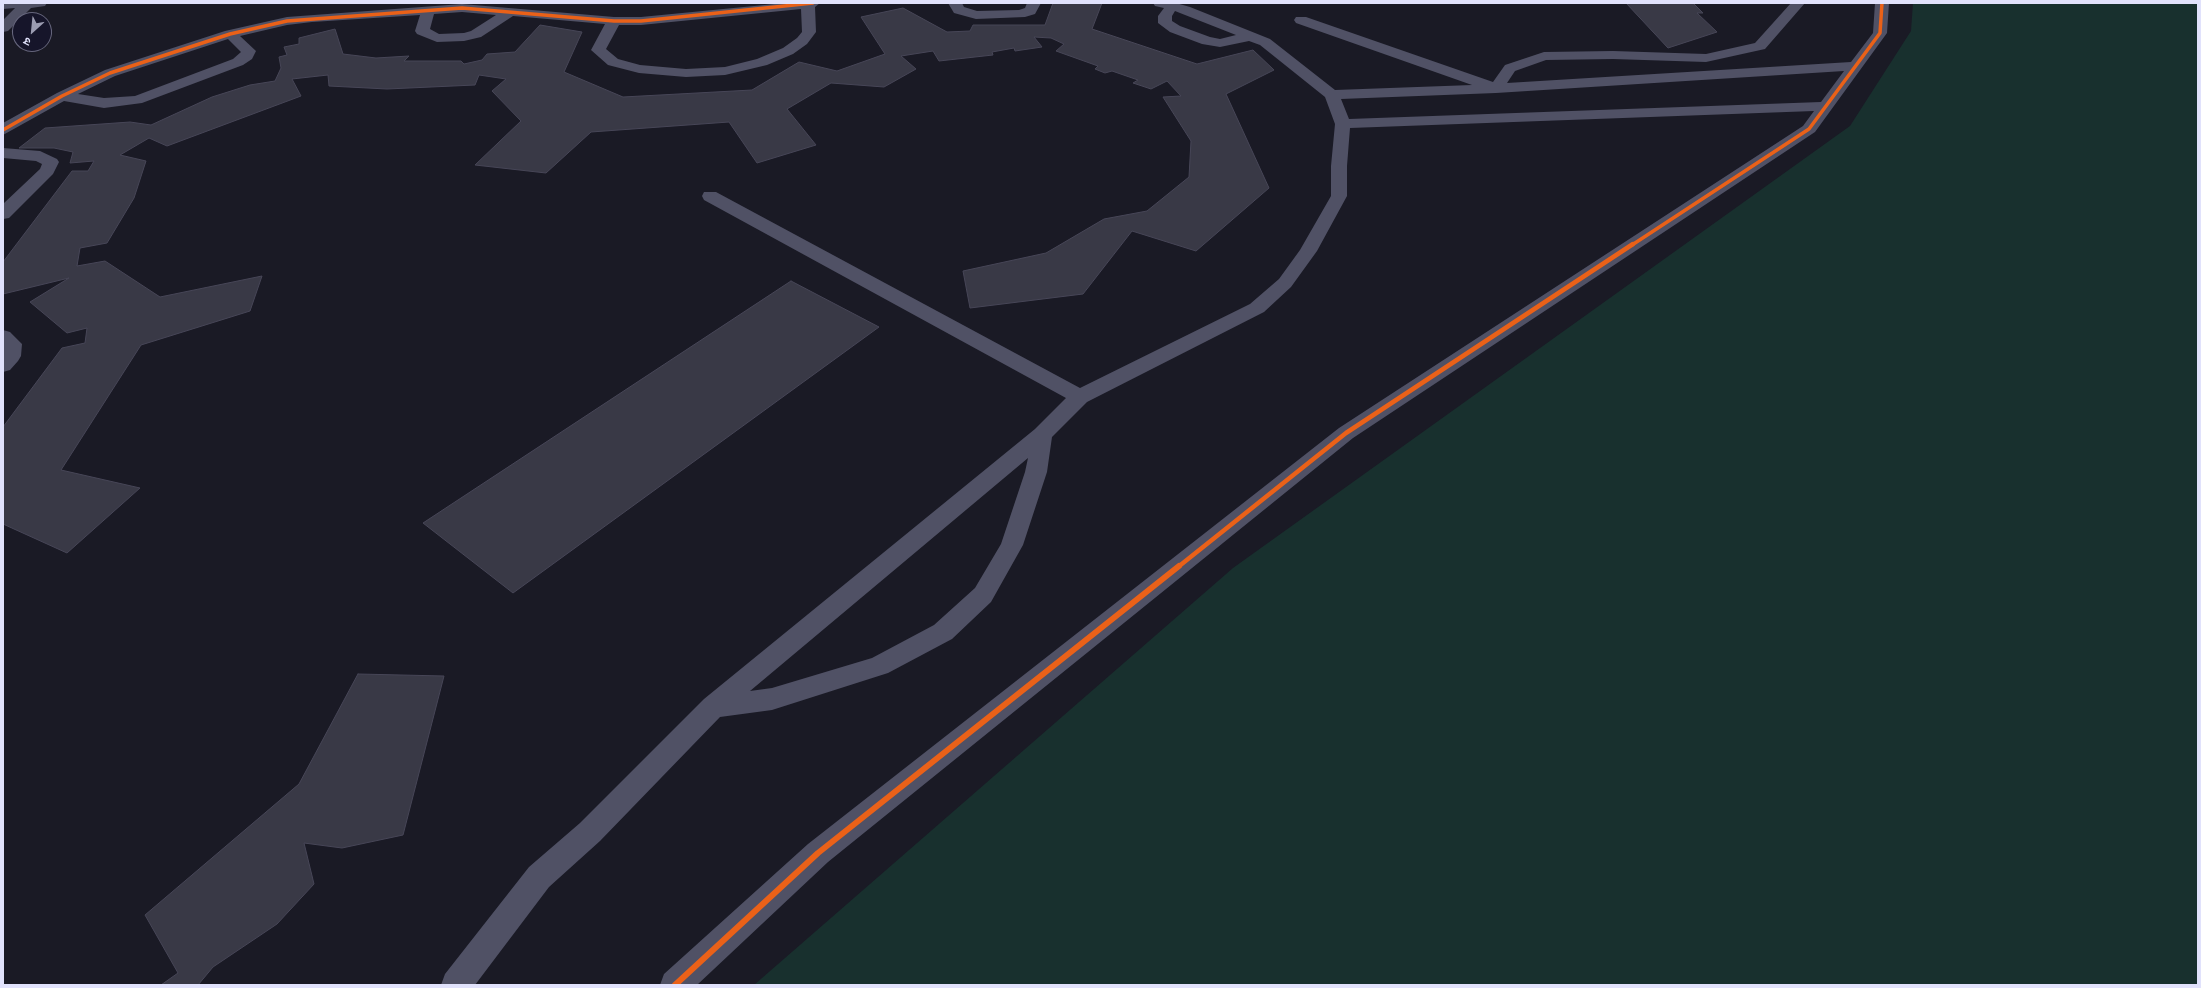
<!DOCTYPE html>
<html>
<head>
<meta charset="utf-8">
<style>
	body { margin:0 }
	#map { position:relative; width:2201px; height:988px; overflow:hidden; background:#1a1a25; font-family:Quicksand,"Noto Sans Devanagari",sans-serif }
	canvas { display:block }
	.frame { position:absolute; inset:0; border:4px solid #e1e2fc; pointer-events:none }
	.north { position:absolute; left:12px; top:12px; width:40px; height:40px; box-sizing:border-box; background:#16152a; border:1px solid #67677e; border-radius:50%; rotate:207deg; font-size:11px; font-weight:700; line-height:16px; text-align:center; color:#e1e2fc }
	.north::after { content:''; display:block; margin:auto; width:14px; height:18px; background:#9b9cb1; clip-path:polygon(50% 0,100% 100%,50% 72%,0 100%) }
</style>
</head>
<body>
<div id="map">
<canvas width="2201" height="988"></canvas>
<div class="frame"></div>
<div class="north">उ</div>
</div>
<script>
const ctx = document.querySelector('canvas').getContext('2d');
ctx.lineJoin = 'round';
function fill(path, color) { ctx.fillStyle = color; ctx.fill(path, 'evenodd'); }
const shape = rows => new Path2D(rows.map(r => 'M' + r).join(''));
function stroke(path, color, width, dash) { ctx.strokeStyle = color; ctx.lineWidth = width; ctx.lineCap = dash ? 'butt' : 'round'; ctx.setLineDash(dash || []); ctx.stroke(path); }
const green = shape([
	[1913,3,2198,3,2198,985,754,985,1233,568,1850,126,1911,31]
]);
const building = shape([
	[1053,3,1102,3,1092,29,1197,64,1253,50,1274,70,1226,94,1269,188,1196,251,1132,231,1083,294,970,308,963,271,1046,253,1104,219,1147,211,1189,177,1191,141,1163,97,1181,96,1167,81,1151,89,1133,83,1138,80,1112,71,1105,73,1095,69,1098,66,1056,51,1064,44,1051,38,1034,37,1042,47,1015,51,1014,48,992,52,993,55,939,61,933,51,901,56,916,69,884,87,831,83,787,109,816,145,757,163,729,122,591,132,546,173,475,165,521,121,492,91,506,79,479,75,475,85,387,89,329,86,328,75,292,79,301,96,167,146,149,138,120,155,146,161,134,198,107,243,80,248,77,266,105,261,160,297,262,276,250,311,141,345,61,470,140,488,67,553,3,524,3,427,62,348,85,343,87,328,67,333,30,302,69,278,3,294,3,262,72,171,88,171,94,161,70,163,73,152,54,148,19,148,45,128,130,122,151,125,212,97,250,85,275,81,281,68,279,57,287,55,284,47,299,44,299,38,335,29,343,54,376,58,409,56,404,61,461,61,464,64,482,60,487,54,515,52,540,25,582,32,564,72,623,97,752,90,799,62,837,71,885,54,861,17,903,8,947,32,970,31,973,25,1045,25,1053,3],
	[1626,3,1693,3,1703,13,1697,13,1717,32,1668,48,1626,3],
	[791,281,879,327,513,593,423,523,791,281],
	[358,674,444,676,403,835,342,848,304,843,314,884,277,924,213,967,198,985,161,985,178,973,145,915,299,784,358,674]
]);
const street = shape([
	[3,3,47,3,45,6,31,8,8,31,3,32,3,20,15,8,3,9,3,3],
	[785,3,820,3,815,7,816,32,807,44,793,54,767,65,725,75,686,77,639,73,608,65,591,50,605,24,513,16,481,37,464,41,437,42,417,34,415,31,420,15,312,22,287,25,240,36,256,51,252,59,243,65,142,103,104,108,64,101,3,135,3,123,57,93,105,70,225,31,287,17,462,4,614,17,641,17,785,3],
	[801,9,802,32,797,38,783,48,757,59,725,67,686,69,640,65,618,59,606,49,619,25,641,25,801,9],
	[462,12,496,15,471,31,464,33,439,34,430,29,434,14,462,12],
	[228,39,241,52,233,59,135,96,104,98,78,94,115,76,228,39],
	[948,3,962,3,964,7,977,11,1019,10,1025,8,1027,3,1041,3,1035,14,1025,17,976,19,954,13,948,3],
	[1153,3,1176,3,1190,7,1270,39,1335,90,1472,85,1296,23,1294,20,1296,17,1306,17,1493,82,1505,65,1544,52,1613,51,1706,54,1755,43,1791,3,1805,3,1765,49,1706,62,1613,59,1546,60,1515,71,1507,83,1851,62,1873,33,1875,3,1889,3,1887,33,1815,132,1353,438,828,862,697,985,660,985,664,974,808,844,1339,428,1803,126,1814,111,1350,128,1347,166,1347,196,1317,251,1291,287,1264,312,1087,402,1052,437,1047,472,1023,545,991,602,952,639,888,673,772,710,720,717,600,841,549,887,475,985,441,985,445,974,529,867,580,823,704,699,1035,429,1066,398,704,200,702,196,704,192,716,192,1080,388,1250,304,1279,279,1300,250,1331,196,1331,166,1335,124,1325,97,1260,45,1249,41,1220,47,1202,44,1170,32,1158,23,1158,16,1164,8,1155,6,1153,3],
	[1175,11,1180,13,1236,35,1220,39,1210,37,1180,26,1172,21,1172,16,1175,11],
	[1844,71,1821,102,1349,119,1341,99,1496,93,1844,71],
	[1028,458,1025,472,1001,544,975,588,934,625,872,658,772,688,750,691,1028,458],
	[3,148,40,151,57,159,59,162,53,174,9,218,3,219,3,204,40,169,42,164,36,161,3,158,3,148],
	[3,330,10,332,22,344,21,356,18,361,10,370,3,372,3,330]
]);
const cyclewayFar2 = shape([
	[3,130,62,96,110,73,230,34,287,21,462,8,614,21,641,21,813,3],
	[1632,245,1809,129,1880,33,1882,3]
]);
const cyclewayFar1 = shape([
	[1178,567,1346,433,1633,244]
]);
const cycleway = shape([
	[675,985,818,853,1179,566]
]);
fill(green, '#18302e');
fill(building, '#393946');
stroke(building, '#474657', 1);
fill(street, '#505165');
stroke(cyclewayFar2, '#ea6118', 3.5);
stroke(cyclewayFar1, '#ea6118', 4.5);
stroke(cycleway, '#ea6118', 6);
</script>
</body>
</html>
